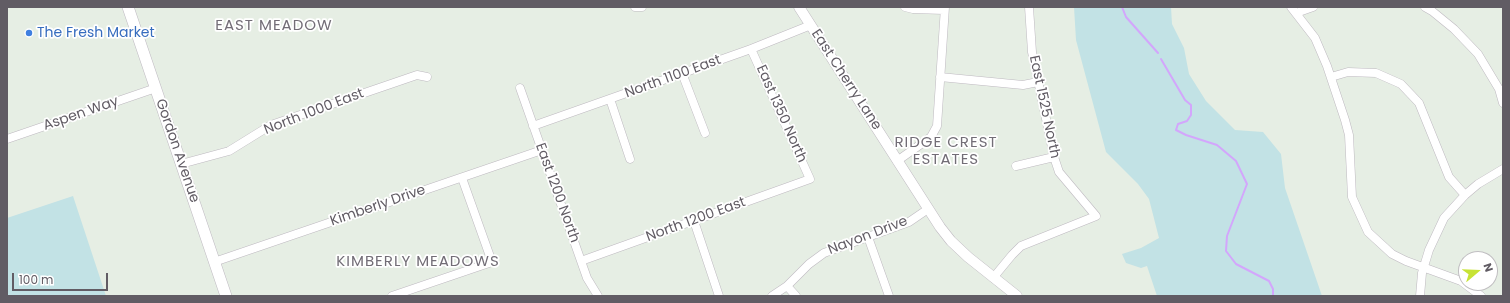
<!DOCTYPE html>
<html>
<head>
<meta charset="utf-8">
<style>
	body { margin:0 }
	#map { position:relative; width:1510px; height:303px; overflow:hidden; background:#e6eee4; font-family:Poppins,sans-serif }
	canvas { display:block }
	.frame { position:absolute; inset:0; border:8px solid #615c64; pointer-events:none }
	.north { position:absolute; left:1458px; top:251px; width:40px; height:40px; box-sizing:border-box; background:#fff; border:1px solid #c0bec1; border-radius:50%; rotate:71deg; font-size:11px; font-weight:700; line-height:16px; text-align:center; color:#615c64 }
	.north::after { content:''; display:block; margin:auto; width:14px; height:18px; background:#c7e335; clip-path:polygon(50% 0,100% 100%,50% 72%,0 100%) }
	.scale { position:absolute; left:12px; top:273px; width:96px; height:18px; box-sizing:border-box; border:2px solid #615c64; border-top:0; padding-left:5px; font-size:12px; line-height:14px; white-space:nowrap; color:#615c64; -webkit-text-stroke:3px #fff; paint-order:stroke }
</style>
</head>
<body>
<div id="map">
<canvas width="1510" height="303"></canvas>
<div class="frame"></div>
<div class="north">N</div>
<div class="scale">100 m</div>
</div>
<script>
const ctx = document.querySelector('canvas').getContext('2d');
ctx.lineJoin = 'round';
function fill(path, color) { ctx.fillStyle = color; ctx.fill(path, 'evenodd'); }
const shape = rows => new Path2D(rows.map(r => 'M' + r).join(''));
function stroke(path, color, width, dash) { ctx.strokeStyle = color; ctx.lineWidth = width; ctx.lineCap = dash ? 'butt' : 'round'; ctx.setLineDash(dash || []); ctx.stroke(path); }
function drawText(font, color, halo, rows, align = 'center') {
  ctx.font = font + ' Poppins,sans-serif'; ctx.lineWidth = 3.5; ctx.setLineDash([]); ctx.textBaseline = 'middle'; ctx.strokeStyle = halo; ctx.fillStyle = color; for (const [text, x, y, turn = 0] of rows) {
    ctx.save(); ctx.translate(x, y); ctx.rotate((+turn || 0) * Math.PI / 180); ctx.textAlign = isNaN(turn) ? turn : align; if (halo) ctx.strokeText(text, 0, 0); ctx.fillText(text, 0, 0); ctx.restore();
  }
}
const green = shape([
	[1074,7,1171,7,1172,24,1184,48,1189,74,1206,101,1235,130,1263,132,1281,154,1285,188,1322,296,1157,296,1147,266,1141,268,1126,263,1122,254,1141,248,1159,238,1149,199,1138,184,1106,152,1076,40],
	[73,196,106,296,7,296,7,218]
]);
const stream = shape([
	[1122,7,1126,17,1158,53],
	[1161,59,1185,100,1191,105,1191,115,1187,121,1178,124,1176,130,1186,135,1217,145,1236,161,1247,184,1227,236,1226,251,1236,264,1269,281,1273,289,1273,296]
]);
const minor = shape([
	[635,7,642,7],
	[905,7,913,9,944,10],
	[1291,7,1315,38,1327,66,1345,120,1349,135,1352,197,1368,232,1392,254,1406,261,1461,281,1481,296],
	[1425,7,1432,11,1454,29,1478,54,1499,89,1503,103],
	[1296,13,1313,7],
	[682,73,705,133],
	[940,77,1023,85,1038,82],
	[1331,77,1348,72,1376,73,1401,84,1419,103,1449,177,1465,195],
	[520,88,587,278,598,296],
	[610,99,630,159],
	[533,126,751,49,811,25],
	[7,139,156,88],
	[897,161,931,137,937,126,945,7],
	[181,164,229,151,271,125,417,75,427,77],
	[1016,166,1054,157],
	[694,221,719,296],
	[868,237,889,296],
	[581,261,810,179,751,49],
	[214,262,542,150],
	[993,278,1012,255,1021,246,1096,216,1059,172,1054,157,1032,52,1029,7],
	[787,286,796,296],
	[392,296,492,262,462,178],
	[772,296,787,286,809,264,824,253,909,222,928,209],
	[1420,296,1422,273,1429,250,1444,218,1465,195,1478,184,1503,169]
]);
const tertiary = shape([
	[799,7,940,227,951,241,968,257,1017,296]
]);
const secondary = shape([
	[128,7,226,296]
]);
const markers = [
	[29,33,4,"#3f7fe0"]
];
const shopNames = [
	["The Fresh Market",37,33]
];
const streetNames = [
	["North 1100 East",673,77,-20],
	["East Cherry Lane",846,80,57],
	["East 1525 North",1044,107,78],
	["North 1000 East",314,112,-21],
	["Aspen Way",81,114,-19],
	["East 1350 North",781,114,66],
	["Gordon Avenue",177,151,71],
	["East 1200 North",557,193,70],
	["Kimberly Drive",378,206,-19],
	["North 1200 East",696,220,-20],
	["Nayon Drive",868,236,-21]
];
const neighbourhoodNames = [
	["EAST MEADOW",274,26],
	["RIDGE CREST",946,143],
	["ESTATES",946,160],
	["KIMBERLY MEADOWS",418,262]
];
fill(green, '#c2e2e5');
stroke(stream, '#d3a6fc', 2);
stroke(minor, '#beb9c0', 9);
stroke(tertiary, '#beb9c0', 11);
stroke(secondary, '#bfbac2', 12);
stroke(minor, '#fff', 8);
stroke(tertiary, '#fff', 10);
stroke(secondary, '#fff', 11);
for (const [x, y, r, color] of markers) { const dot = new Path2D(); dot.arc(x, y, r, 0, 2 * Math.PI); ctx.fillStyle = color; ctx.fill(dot); stroke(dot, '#fff', 1.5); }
drawText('14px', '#366cbe', '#fff', shopNames, 'left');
drawText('14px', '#615c64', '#fff', streetNames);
ctx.letterSpacing = '1px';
drawText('15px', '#726d76', '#fff', neighbourhoodNames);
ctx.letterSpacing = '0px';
</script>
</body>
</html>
